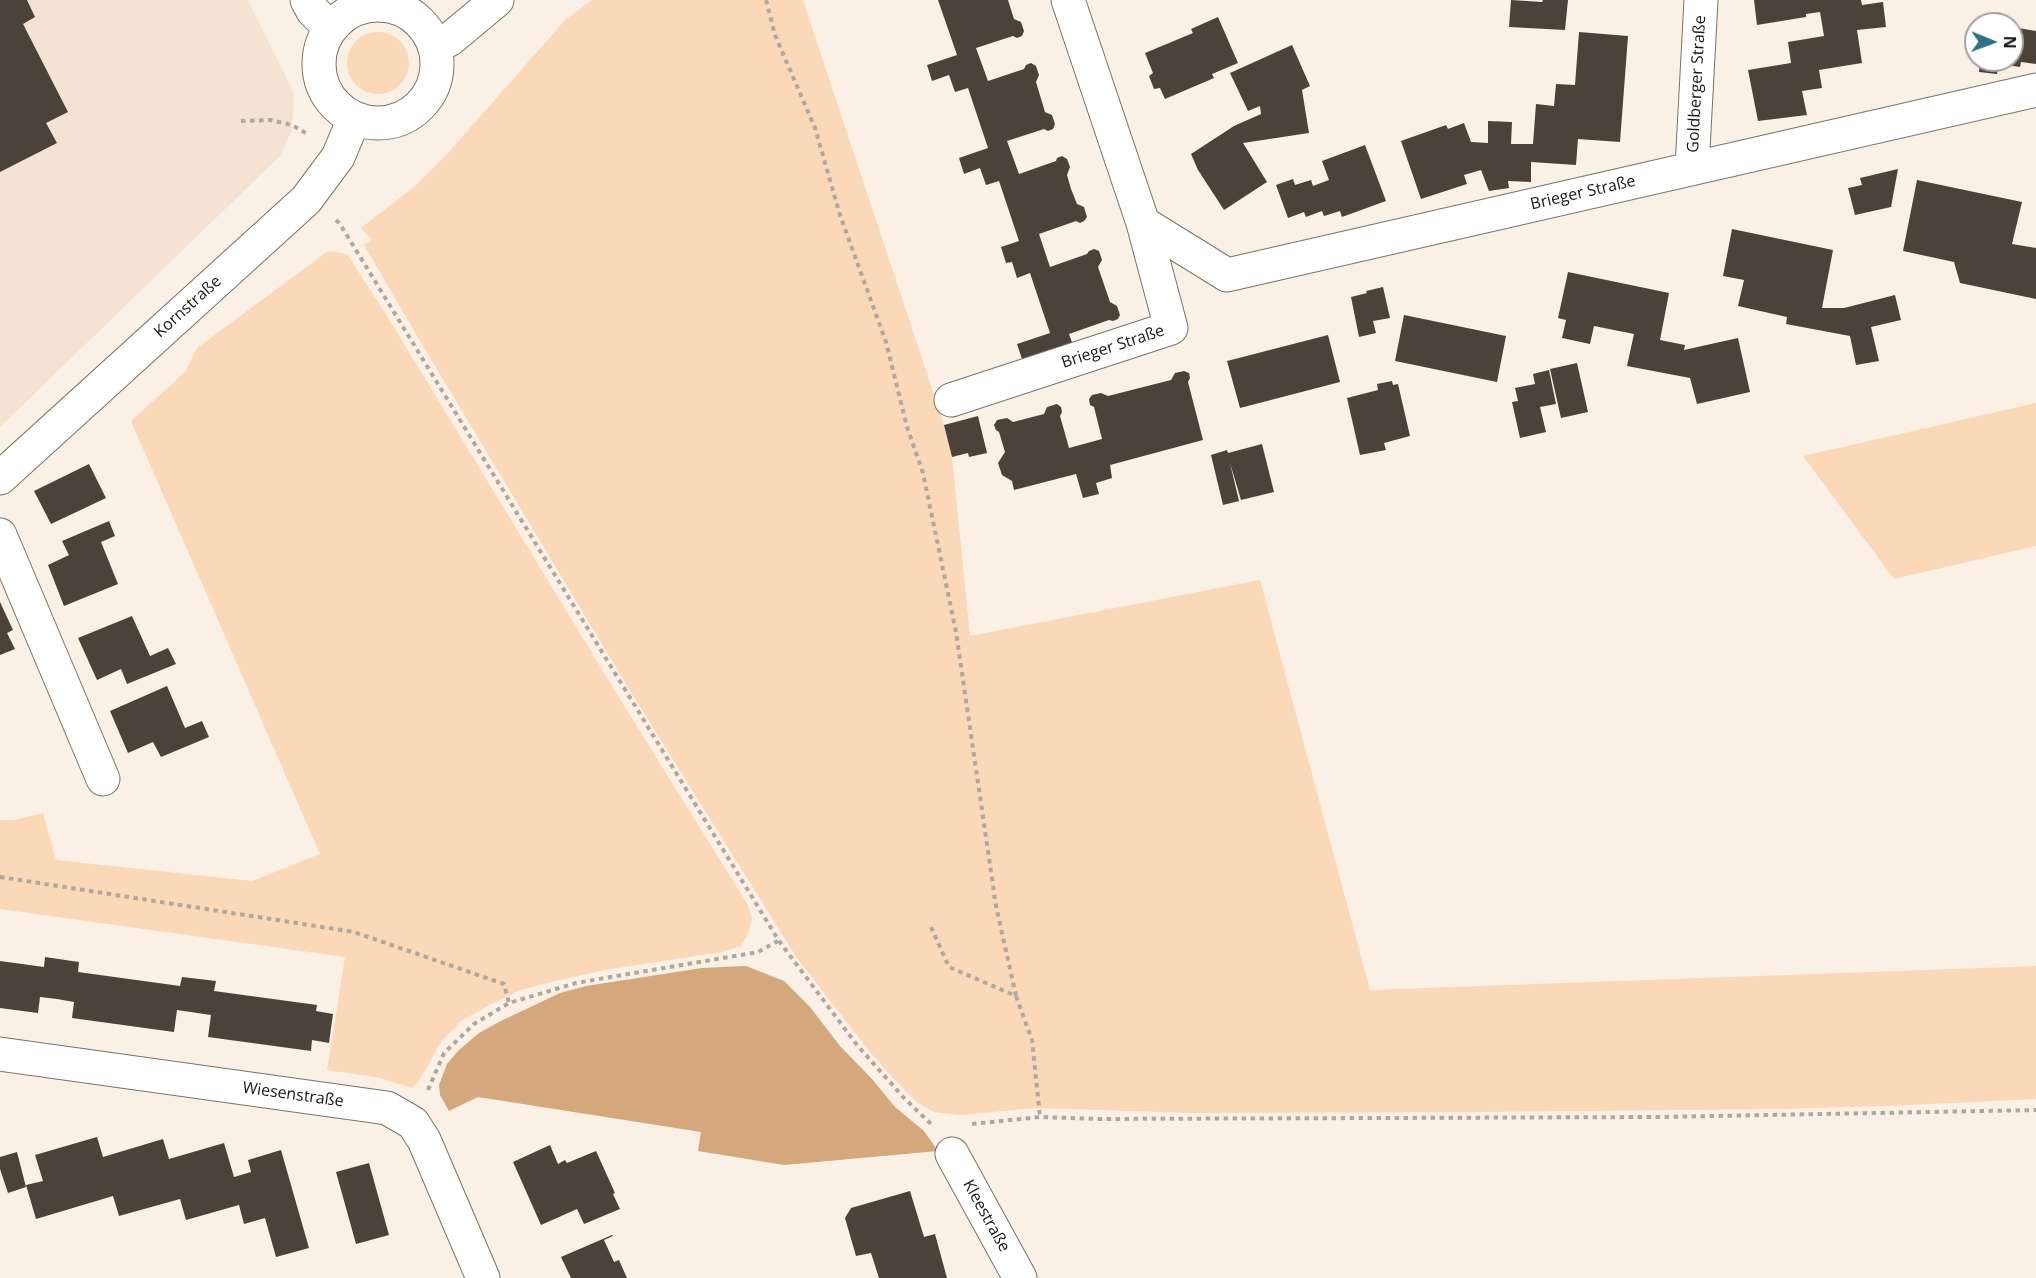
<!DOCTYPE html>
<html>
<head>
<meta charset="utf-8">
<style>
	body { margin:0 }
	#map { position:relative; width:2036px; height:1278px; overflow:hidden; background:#fbf0e5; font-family:"Open Sans",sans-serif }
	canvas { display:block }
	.north { position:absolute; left:1964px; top:12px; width:60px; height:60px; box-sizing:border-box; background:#fff; border:2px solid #a4a2a1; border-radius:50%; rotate:91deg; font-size:16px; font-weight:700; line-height:24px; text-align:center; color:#1b1713 }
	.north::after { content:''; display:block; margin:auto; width:21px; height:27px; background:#2e7283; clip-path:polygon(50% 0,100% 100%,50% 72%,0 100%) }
</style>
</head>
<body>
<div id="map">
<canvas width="2036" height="1278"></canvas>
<div class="north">N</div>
</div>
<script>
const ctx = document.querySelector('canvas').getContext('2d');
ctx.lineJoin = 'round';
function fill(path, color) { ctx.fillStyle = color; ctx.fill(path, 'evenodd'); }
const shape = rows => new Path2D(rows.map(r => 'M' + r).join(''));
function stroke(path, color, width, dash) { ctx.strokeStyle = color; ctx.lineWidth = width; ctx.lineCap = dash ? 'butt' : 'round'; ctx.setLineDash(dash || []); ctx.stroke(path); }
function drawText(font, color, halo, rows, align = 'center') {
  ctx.font = font + ' "Open Sans",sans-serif'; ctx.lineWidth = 6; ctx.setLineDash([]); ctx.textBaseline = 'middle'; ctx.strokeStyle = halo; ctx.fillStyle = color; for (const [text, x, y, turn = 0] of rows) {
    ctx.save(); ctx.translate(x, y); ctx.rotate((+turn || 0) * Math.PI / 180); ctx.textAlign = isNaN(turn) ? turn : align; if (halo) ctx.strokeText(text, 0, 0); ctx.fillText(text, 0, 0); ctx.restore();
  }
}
const built = shape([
	[0,0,248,0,293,91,294,105,291,132,281,155,0,427]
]);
const green = shape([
	[592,0,803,0,944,425,952,457,970,636,1260,580,1370,990,2036,966,2036,1099,1889,1106,1775,1109,1481,1112,1193,1113,1036,1108,961,1115,934,1112,918,1103,894,1079,869,1051,797,958,632,694,423,346,364,245,372,239,361,228,415,186,448,153,566,19],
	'347 63a31 31 0 1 1 62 0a31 31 0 1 1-62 0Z',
	[328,251,347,254,387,316,623,704,748,905,752,919,748,934,741,946,722,952,605,970,555,981,521,990,489,1005,461,1021,441,1042,419,1081,412,1088,380,1078,327,1070,345,957,0,909,0,820,14,820,43,813,56,860,252,881,320,854,131,421,186,371,197,348],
	[2036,403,2036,546,1894,579,1803,456]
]);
const forest = shape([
	[746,966,784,981,810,1007,840,1046,872,1079,895,1107,924,1131,938,1151,784,1165,698,1151,701,1132,478,1097,449,1111,440,1095,439,1085,447,1064,459,1050,479,1033,501,1021,560,993,586,986,702,968]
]);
const building = shape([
	[0,0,27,0,35,17,23,24,68,112,46,123,57,143,0,172],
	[938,0,1008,0,1014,19,1021,22,1024,31,1022,36,1017,38,1013,36,976,48,988,81,1024,69,1026,65,1031,63,1036,66,1039,75,1036,82,1045,112,1052,115,1055,124,1053,129,1048,131,1044,129,1007,141,1019,174,1056,161,1057,158,1062,156,1067,159,1070,167,1067,175,1071,189,1077,204,1084,207,1087,217,1084,221,1080,223,1076,221,1039,234,1050,267,1087,254,1089,251,1094,249,1099,251,1102,260,1098,267,1110,302,1117,306,1120,315,1118,319,1113,321,1109,320,1069,334,1073,345,1023,362,1017,344,1050,333,1030,273,1017,278,1012,262,1006,263,1001,247,1019,241,999,181,986,185,980,168,964,174,959,158,988,148,968,88,955,92,949,75,932,81,927,65,957,55],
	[1511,0,1542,2,1543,0,1568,0,1565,30,1509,27],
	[1754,0,1861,0,1862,5,1883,2,1886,27,1857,30,1862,63,1819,70,1822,88,1802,91,1807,115,1758,121,1748,70,1791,63,1788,42,1824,36,1820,12,1806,14,1806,17,1757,25],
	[1218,17,1238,63,1212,74,1214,78,1165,99,1160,88,1154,89,1149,76,1153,73,1145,53,1193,33,1191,29],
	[2012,27,2036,31,2036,64,2021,62,2020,67,1999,64,1997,74,1979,72,1980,60,2012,60],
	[1579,32,1628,36,1620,142,1578,139,1576,165,1531,162,1531,182,1508,181,1509,188,1489,191,1481,170,1464,175,1467,184,1421,199,1401,141,1446,125,1448,129,1464,123,1471,142,1488,143,1488,121,1512,122,1511,144,1533,144,1536,104,1554,106,1556,84,1575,85],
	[1292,45,1310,86,1302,90,1309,133,1243,143,1267,182,1224,210,1198,170,1191,154,1234,126,1261,114,1260,106,1248,111,1230,73],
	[1365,145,1386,201,1342,217,1340,211,1324,216,1322,211,1306,217,1304,212,1288,218,1276,185,1293,179,1295,185,1311,180,1313,186,1329,180,1322,161],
	[1898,169,1891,207,1855,215,1848,188,1862,185,1860,178],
	[1917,180,2022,202,2012,244,2036,248,2036,299,1960,283,1954,262,1903,251],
	[1732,229,1833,250,1822,308,1844,308,1895,295,1901,320,1871,327,1879,361,1856,365,1850,336,1786,324,1787,317,1738,306,1744,280,1723,276],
	[1568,272,1669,293,1660,340,1685,345,1684,350,1738,338,1750,392,1697,404,1690,378,1627,366,1634,334,1594,326,1590,344,1562,338,1566,320,1558,318],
	[1383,287,1390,318,1373,321,1376,333,1359,337,1351,297,1367,293,1366,291],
	[1404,315,1506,336,1497,382,1395,361],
	[1328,335,1340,382,1240,408,1227,361],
	[1577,363,1588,412,1561,418,1550,369],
	[1549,370,1556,404,1540,407,1546,432,1520,438,1512,402,1518,401,1515,388,1535,384,1533,374],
	[1184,371,1189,373,1190,378,1188,382,1203,440,1110,465,1112,478,1096,483,1099,494,1083,498,1076,474,1014,490,1012,481,1002,475,998,463,1005,452,999,432,996,430,994,425,997,420,1007,418,1013,422,1044,414,1047,407,1057,404,1061,407,1062,412,1060,416,1069,448,1102,439,1094,407,1090,405,1089,399,1092,395,1101,393,1108,396,1171,380,1175,373],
	[1392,381,1393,385,1398,384,1410,436,1384,443,1386,450,1360,455,1347,398,1378,390,1377,384],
	[978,416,987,453,969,457,968,453,952,457,944,425],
	[1262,444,1274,492,1241,500,1230,463,1239,501,1223,505,1211,455,1227,450,1228,453],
	[89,464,106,498,51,524,34,491],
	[109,521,115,536,101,542,118,584,64,606,48,565,69,555,62,541],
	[0,602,13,630,7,633,15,649,0,655],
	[132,616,150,656,168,648,176,664,127,684,121,669,97,680,78,638],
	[167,686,185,728,202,721,209,737,161,757,153,742,128,753,110,711],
	[45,957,79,962,78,972,180,986,182,977,216,981,214,991,317,1005,316,1011,333,1014,329,1043,312,1040,311,1051,208,1037,211,1015,177,1010,174,1032,72,1018,74,1002,57,999,40,997,38,1013,0,1008,0,961,44,967],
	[97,1137,103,1157,163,1139,169,1159,224,1143,234,1177,251,1172,248,1160,281,1150,309,1248,276,1257,265,1218,244,1224,239,1205,186,1220,180,1199,119,1216,113,1196,36,1219,26,1185,43,1181,35,1155],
	[550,1145,558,1164,565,1160,567,1163,596,1151,615,1193,613,1194,620,1209,584,1224,577,1209,541,1225,513,1162],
	[17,1152,26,1187,8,1193,0,1169,0,1157],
	[369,1163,389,1235,356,1244,336,1172],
	[910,1191,924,1237,935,1234,947,1278,879,1278,871,1253,856,1256,845,1218,851,1208],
	[612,1235,613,1236,604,1240,614,1262,619,1260,627,1278,571,1278,561,1257]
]);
const path = shape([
	[766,0,775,35,815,128,840,215,886,342,907,427,923,473,956,632,996,906,1016,996],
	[241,121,270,120,292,125,309,135],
	[336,220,340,224,779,941,857,1045,904,1098,931,1124],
	[0,877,354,932,504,984,509,1003],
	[931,927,949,967,1016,996,1032,1040,1040,1117],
	[428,1090,444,1053,474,1024,509,1003,576,983,758,952,778,941],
	[972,1124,1040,1117,1100,1119,1658,1117,2036,1110]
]);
const minor = shape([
	[307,0,313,11,330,28],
	[1068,0,1143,223,1227,275,2036,90],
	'319 64a59 59 0 1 1 118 0a59 59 0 1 1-118 0Z',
	[434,46,449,40,497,0],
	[1692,168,1701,0],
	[951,400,1171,328,1143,223],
	[0,478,306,200,338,157,354,119],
	[0,535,103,779],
	[0,1054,387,1108,413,1123,424,1140,483,1278],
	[952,1154,1020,1278]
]);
const streetNames = [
	["Goldberger Straße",1697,84,-87],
	["Brieger Straße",1583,193,-13],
	["Kornstraße",188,307,-42],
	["Brieger Straße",1113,347,-18],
	["Wiesenstraße",293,1095,8],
	["Kleestraße",986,1216,61]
];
fill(built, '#f4e2d2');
fill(green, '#fad8b8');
fill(forest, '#d4a77c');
fill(building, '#4b4239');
stroke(minor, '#7d7269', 35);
stroke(path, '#b0a89f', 4, [4.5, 4.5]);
stroke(minor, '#fff', 33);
drawText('16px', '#1b1713', '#fff', streetNames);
</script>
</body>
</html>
